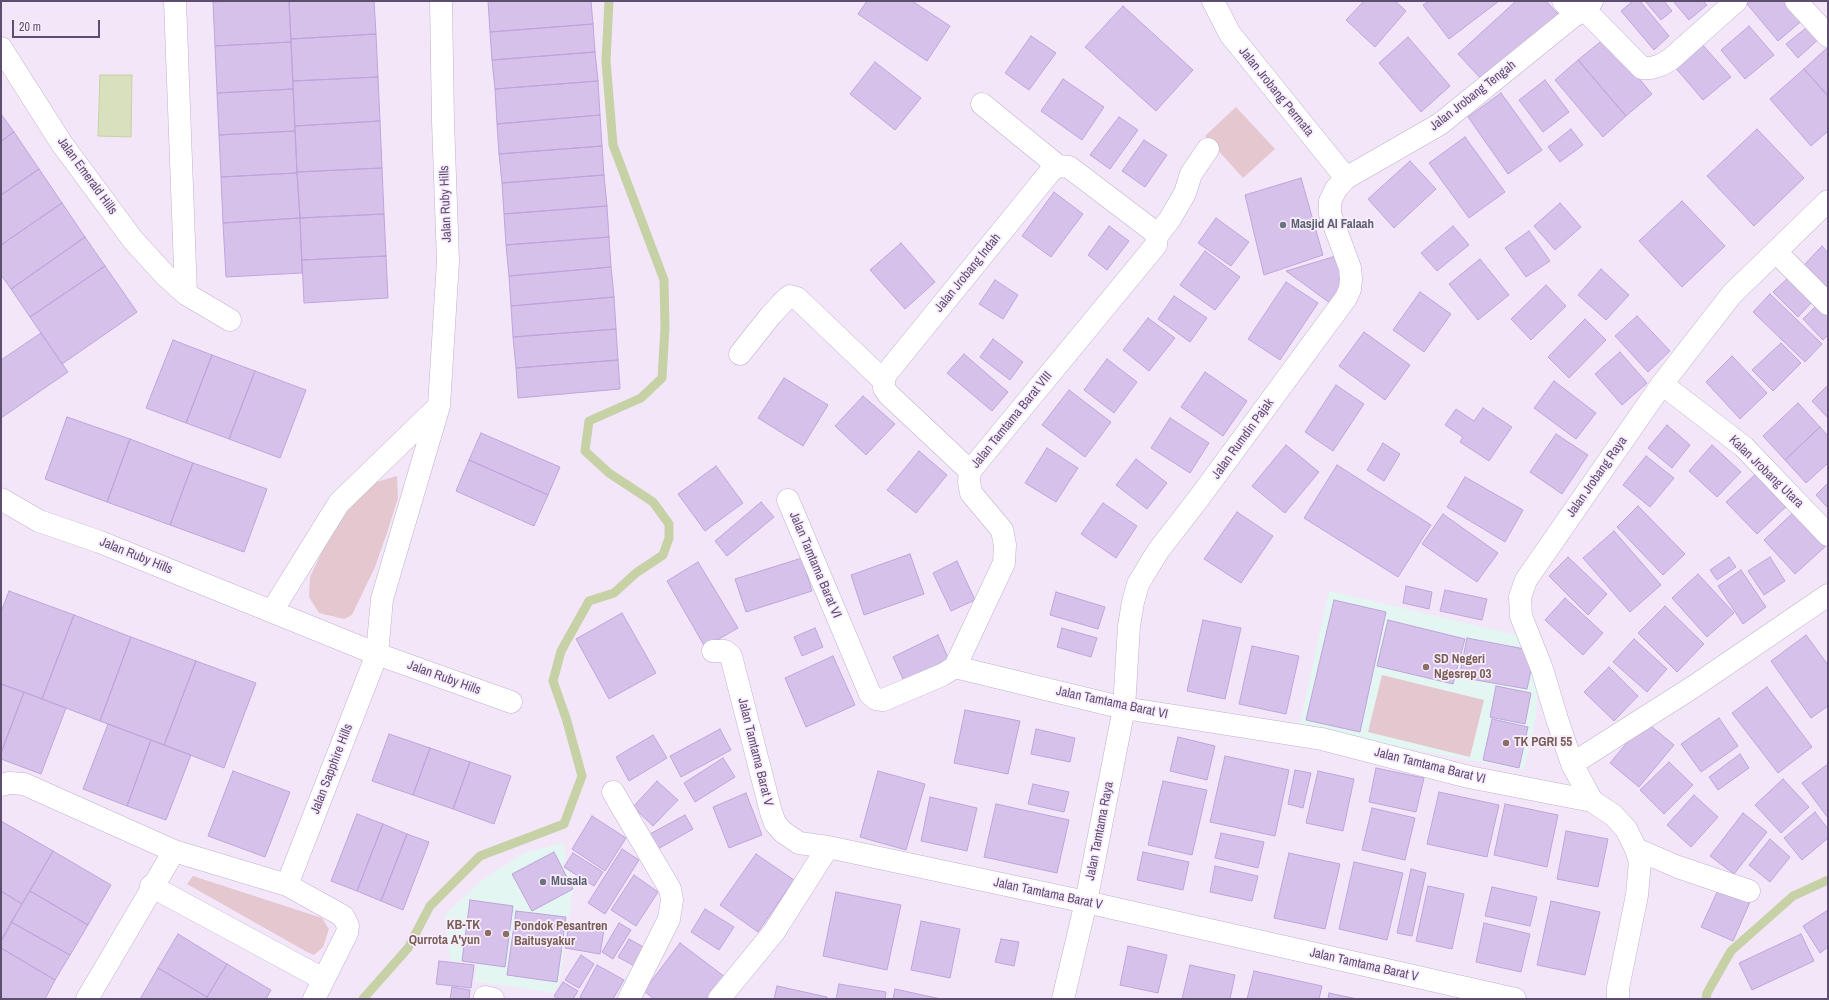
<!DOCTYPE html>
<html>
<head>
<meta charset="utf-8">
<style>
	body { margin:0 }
	#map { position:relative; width:1829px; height:1000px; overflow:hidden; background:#f4e6f9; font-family:"Archivo Narrow",sans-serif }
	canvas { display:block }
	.frame { position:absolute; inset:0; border:2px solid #5d4e70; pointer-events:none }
	.scale { position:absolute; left:12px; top:20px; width:88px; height:18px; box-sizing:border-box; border:2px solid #5d4e70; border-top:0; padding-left:5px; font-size:12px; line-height:14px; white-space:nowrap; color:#5d4e70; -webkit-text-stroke:3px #f8ecfd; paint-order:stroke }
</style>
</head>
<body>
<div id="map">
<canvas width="1829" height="1000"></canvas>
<div class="frame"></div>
<div class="scale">20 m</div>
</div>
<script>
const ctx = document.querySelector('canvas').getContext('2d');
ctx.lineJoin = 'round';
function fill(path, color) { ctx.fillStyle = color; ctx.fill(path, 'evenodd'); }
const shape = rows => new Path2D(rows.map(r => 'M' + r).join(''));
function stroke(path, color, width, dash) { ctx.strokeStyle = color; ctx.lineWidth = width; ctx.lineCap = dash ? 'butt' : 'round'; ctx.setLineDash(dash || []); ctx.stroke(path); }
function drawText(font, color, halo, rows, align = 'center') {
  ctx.font = font + ' "Archivo Narrow",sans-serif'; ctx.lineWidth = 3.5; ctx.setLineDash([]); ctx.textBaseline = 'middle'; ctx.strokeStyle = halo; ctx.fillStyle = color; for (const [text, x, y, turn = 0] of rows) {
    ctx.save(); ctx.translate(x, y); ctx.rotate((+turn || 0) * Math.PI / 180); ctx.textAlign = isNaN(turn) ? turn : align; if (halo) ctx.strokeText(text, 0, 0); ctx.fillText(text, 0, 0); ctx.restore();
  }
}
const education = shape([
	[1329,591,1521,636,1519,644,1540,649,1536,718,1524,770,1299,728],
	[563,843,566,860,562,866,568,870,575,888,572,894,559,984,554,993,475,981,477,964,451,961,444,916,481,881,524,853]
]);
const green = shape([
	[1236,107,1275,149,1243,178,1205,136],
	[397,476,398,498,387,533,375,567,352,615,344,619,319,613,309,597,310,577,335,525,373,483],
	[1382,675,1484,700,1470,757,1368,732],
	[193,876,322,918,329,929,323,947,314,955,307,952,187,884]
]);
const water = shape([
	[100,75,132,75,131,137,98,136,100,75]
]);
const stream = shape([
	[363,999,408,948,430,906,480,856,564,824,582,776,566,718,553,681,561,651,589,601,614,593,636,573,663,555,669,538,669,524,653,502,609,473,585,451,589,421,641,398,662,378,665,328,664,280,613,145,606,61,609,1],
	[1706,999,1707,993,1731,951,1793,896,1828,880]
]);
const building = shape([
	[233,1,289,1,291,42,215,46,213,2,233,1],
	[289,1,374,1,376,34,291,39,289,1],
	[488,1,591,1,593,24,490,32,488,1],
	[867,1,912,1,950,26,927,61,858,14,867,1],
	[1364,1,1395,1,1406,11,1375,47,1346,20,1364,1],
	[1429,1,1499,1,1449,39,1423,5,1429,1],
	[1516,1,1546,1,1558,14,1484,82,1458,54,1516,1],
	[1633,1,1640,1,1669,36,1654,50,1621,11,1633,1],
	[1645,1,1664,1,1672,11,1661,20,1645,1],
	[1673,1,1703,1,1707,5,1689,20,1673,1],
	[1751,1,1790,1,1805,18,1778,41,1747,4,1751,1],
	[1123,6,1193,70,1156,111,1085,47,1123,6],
	[593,24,595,52,492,60,490,32,593,24],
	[1811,24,1822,36,1798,58,1786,44,1811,24],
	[1749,26,1774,55,1745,79,1721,50,1749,26],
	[376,34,378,77,293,81,291,39,376,34],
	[1031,36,1056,53,1029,90,1005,73,1031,36],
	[1408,37,1450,86,1421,112,1379,63,1408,37],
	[1605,38,1652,94,1626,116,1578,60,1605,38],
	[291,42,293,89,217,93,215,46,291,42],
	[1701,43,1731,77,1703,100,1674,66,1701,43],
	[1828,47,1828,96,1804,69,1828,47],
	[595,52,598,81,495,89,492,60,595,52],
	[1578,60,1626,116,1603,137,1555,80,1578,60],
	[875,62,921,98,895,130,850,94,875,62],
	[1804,69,1828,96,1828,131,1811,146,1770,99,1804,69],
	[378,77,380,121,295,126,293,81,378,77],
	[1063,79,1104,107,1082,140,1041,111,1063,79],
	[1545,80,1569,112,1543,132,1519,100,1545,80],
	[598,81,600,115,497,124,495,89,598,81],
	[293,89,295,131,219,135,217,93,293,89],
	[1501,93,1542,150,1508,174,1468,117,1501,93],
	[1,114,14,132,1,141,1,114],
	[600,115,602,146,499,154,497,124,600,115],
	[1119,117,1138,130,1110,169,1090,155,1119,117],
	[380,121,382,168,297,172,295,126,380,121],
	[1571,129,1583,145,1560,162,1548,147,1571,129],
	[1757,129,1804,178,1754,226,1707,176,1757,129],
	[295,131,297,173,221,177,219,135,295,131],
	[14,132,39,169,1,195,1,141,14,132],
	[1465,137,1505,192,1469,218,1429,163,1465,137],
	[1144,140,1167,155,1145,187,1122,171,1144,140],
	[602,146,604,175,502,183,499,154,602,146],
	[1410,161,1436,189,1394,228,1368,199,1410,161],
	[382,168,384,214,300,218,297,172,382,168],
	[39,169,62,203,1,245,1,195,39,169],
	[297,173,300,218,223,223,221,177,297,173],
	[604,175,607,206,504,214,502,183,604,175],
	[1301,178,1323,255,1264,275,1245,195,1301,178],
	[1054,192,1083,214,1051,257,1022,236,1054,192],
	[1682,201,1725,246,1682,287,1639,241,1682,201],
	[62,203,85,237,11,289,1,275,1,245,62,203],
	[1560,203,1581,227,1555,250,1534,226,1560,203],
	[607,206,609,237,506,245,504,214,607,206],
	[384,214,386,256,302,260,300,218,384,214],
	[300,218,302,273,226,277,223,223,300,218],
	[1216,218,1249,242,1231,266,1198,243,1216,218],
	[1109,226,1129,241,1107,270,1088,255,1109,226],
	[1453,226,1469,245,1437,271,1421,253,1453,226],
	[1529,231,1550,261,1526,277,1505,248,1529,231],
	[85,237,105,266,30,317,11,289,85,237],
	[609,237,611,267,509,276,506,245,609,237],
	[901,243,935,282,905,309,870,270,901,243],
	[1822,246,1828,253,1828,288,1804,265,1822,246],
	[1205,251,1240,277,1215,310,1180,285,1205,251],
	[386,256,388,298,304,303,302,260,386,256],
	[1336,256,1349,282,1334,306,1286,271,1336,256],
	[1480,259,1509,295,1478,320,1449,284,1480,259],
	[105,266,137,312,62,364,30,317,105,266],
	[611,267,614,297,511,306,509,276,611,267],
	[1601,269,1629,295,1606,320,1578,295,1601,269],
	[1790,276,1814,300,1798,317,1773,292,1790,276],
	[995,280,1018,295,1003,319,979,304,995,280],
	[1286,282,1318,303,1280,360,1248,339,1286,282],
	[1546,285,1566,306,1531,340,1511,319,1546,285],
	[1420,292,1451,314,1424,352,1393,330,1420,292],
	[1770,294,1822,344,1805,362,1753,312,1770,294],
	[1174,296,1207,318,1190,342,1158,319,1174,296],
	[614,297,616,329,513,337,511,306,614,297],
	[1819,303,1828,313,1828,335,1823,340,1803,319,1819,303],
	[1637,316,1670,351,1648,372,1615,336,1637,316],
	[1148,318,1175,338,1149,371,1123,350,1148,318],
	[1585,319,1606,340,1569,378,1548,357,1585,319],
	[616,329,618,360,516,368,513,337,616,329],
	[1364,332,1410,365,1385,400,1339,366,1364,332],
	[41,333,68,372,1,418,1,360,41,333],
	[993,339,1023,362,1010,380,980,357,993,339],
	[173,340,212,355,186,423,146,408,173,340],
	[1781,343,1801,363,1773,391,1752,370,1781,343],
	[1620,352,1647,383,1622,405,1595,374,1620,352],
	[964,354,1008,392,992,411,947,373,964,354],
	[212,355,255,371,229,439,186,423,212,355],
	[1732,356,1767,393,1740,419,1706,382,1732,356],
	[1107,359,1137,382,1114,413,1084,390,1107,359],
	[618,360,620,389,518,398,516,368,618,360],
	[255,371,306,390,280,458,229,439,255,371],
	[1205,372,1247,401,1223,436,1181,407,1205,372],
	[784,378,828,405,803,446,758,418,784,378],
	[1554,381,1596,413,1576,439,1534,408,1554,381],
	[1336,385,1364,404,1333,451,1305,432,1336,385],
	[1828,385,1828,418,1812,401,1828,385],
	[1069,390,1111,422,1085,457,1042,425,1069,390],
	[863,396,895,424,866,455,835,426,863,396],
	[1798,403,1820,427,1785,460,1763,436,1798,403],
	[1483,408,1512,427,1489,461,1460,442,1463,437,1445,425,1456,409,1474,421,1483,408],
	[67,417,130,439,107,502,45,479,67,417],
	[1170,418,1209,443,1190,473,1151,448,1170,418],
	[1667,425,1690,445,1672,468,1648,448,1667,425],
	[1820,427,1828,436,1828,463,1806,483,1785,460,1820,427],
	[481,433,560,467,548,495,469,460,481,433],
	[1556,434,1588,455,1562,494,1530,472,1556,434],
	[130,439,193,463,170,525,107,502,130,439],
	[1383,443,1400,454,1384,481,1367,470,1383,443],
	[1286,445,1319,472,1285,513,1252,486,1286,445],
	[1712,445,1741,472,1717,497,1689,471,1712,445],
	[1047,448,1078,468,1056,502,1025,483,1047,448],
	[919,451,947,475,916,513,887,490,919,451],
	[1646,456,1674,478,1650,507,1623,485,1646,456],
	[1136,459,1167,483,1147,509,1116,485,1136,459],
	[469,460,548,495,534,526,456,491,469,460],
	[193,463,267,489,244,552,170,525,193,463],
	[1337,465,1431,525,1398,577,1304,518,1337,465],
	[716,466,743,503,705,531,678,494,716,466],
	[1760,470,1791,502,1757,534,1726,502,1760,470],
	[1465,477,1523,510,1505,542,1447,507,1465,477],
	[1828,483,1828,508,1816,495,1828,483],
	[761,502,774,517,727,556,715,541,761,502],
	[1103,503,1137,526,1116,558,1081,534,1103,503],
	[1638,506,1685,554,1663,575,1617,527,1638,506],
	[1797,509,1828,544,1795,574,1764,540,1797,509],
	[1237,512,1273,536,1241,583,1204,559,1237,512],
	[1443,514,1498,553,1477,582,1422,544,1443,514],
	[1614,531,1661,585,1630,612,1583,558,1614,531],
	[910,554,924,594,864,615,851,575,910,554],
	[1568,557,1607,594,1588,615,1549,576,1568,557],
	[1729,557,1736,567,1717,580,1710,570,1729,557],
	[1770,557,1785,581,1764,595,1748,571,1770,557],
	[802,558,812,591,746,612,735,579,802,558],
	[957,561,975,600,951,611,933,573,957,561],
	[698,562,738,628,705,647,667,581,698,562],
	[1741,570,1766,607,1743,624,1718,586,1741,570],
	[1698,574,1734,613,1707,637,1672,598,1698,574],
	[1406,586,1432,592,1429,609,1403,603,1406,586],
	[1445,590,1487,599,1482,620,1440,611,1445,590],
	[9,591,74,615,42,699,1,684,1,612,9,591],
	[1056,592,1105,607,1098,629,1050,615,1056,592],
	[1565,598,1603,633,1583,655,1545,620,1565,598],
	[1334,600,1386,612,1360,732,1306,720,1334,600],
	[1665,606,1704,644,1677,672,1638,633,1665,606],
	[622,613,656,673,609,699,576,639,622,613],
	[74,615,131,637,100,721,42,699,74,615],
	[1203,620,1241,628,1225,699,1187,691,1203,620],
	[1388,620,1465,639,1453,684,1377,666,1388,620],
	[815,628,823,647,802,656,794,637,815,628],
	[1062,628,1097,638,1091,657,1057,647,1062,628],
	[938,635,949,660,904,681,893,657,938,635],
	[1806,635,1828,665,1828,706,1811,718,1771,661,1806,635],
	[131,637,196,661,164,745,100,721,131,637],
	[1467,638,1535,651,1527,689,1459,677,1467,638],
	[1634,639,1667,669,1647,692,1613,662,1634,639],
	[1252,646,1299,656,1286,714,1239,704,1252,646],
	[833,656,855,705,806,727,785,678,833,656],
	[196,661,256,683,224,768,164,745,196,661],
	[1609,667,1638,696,1614,721,1584,692,1609,667],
	[1,684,24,692,1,753,1,684],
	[1496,686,1531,693,1525,724,1490,717,1496,686],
	[1767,687,1812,747,1778,773,1732,713,1767,687],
	[24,692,66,708,41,774,1,759,1,753,24,692],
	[965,710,1020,721,1008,774,954,763,965,710],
	[1719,718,1738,746,1701,772,1681,744,1719,718],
	[1492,719,1528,727,1519,768,1483,760,1492,719],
	[1645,721,1674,745,1639,787,1610,763,1645,721],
	[108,724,151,740,127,806,83,789,108,724],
	[720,729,731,750,681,777,670,756,720,729],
	[1036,729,1075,738,1070,762,1031,754,1036,729],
	[389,734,430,748,413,795,372,781,389,734],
	[653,735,667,758,629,781,616,757,653,735],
	[1178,737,1215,746,1207,780,1170,771,1178,737],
	[151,740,191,755,166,820,127,806,151,740],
	[430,748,470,762,453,809,413,795,430,748],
	[1740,754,1749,768,1718,790,1709,777,1740,754],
	[1225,756,1289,770,1275,836,1210,822,1225,756],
	[723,758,735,777,695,802,684,783,723,758],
	[470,762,511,776,494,824,453,809,470,762],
	[1669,762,1693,785,1664,814,1640,790,1669,762],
	[1828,764,1828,818,1802,783,1828,764],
	[1376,768,1424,778,1416,812,1369,802,1376,768],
	[1295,770,1311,773,1303,808,1288,804,1295,770],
	[233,771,290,792,265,857,208,836,233,771],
	[878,771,925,784,906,850,860,837,878,771],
	[1318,771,1354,779,1343,831,1306,823,1318,771],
	[1783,779,1809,807,1781,833,1755,805,1783,779],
	[657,781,678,800,653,826,633,807,657,781],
	[1163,781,1207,790,1192,855,1148,845,1163,781],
	[1033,784,1069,792,1064,812,1028,804,1033,784],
	[1439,792,1499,805,1487,857,1427,844,1439,792],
	[746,793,762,835,729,848,713,807,746,793],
	[1694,795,1718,817,1691,847,1667,825,1694,795],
	[930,797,977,808,967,851,921,841,930,797],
	[996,804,1069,820,1057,873,984,857,996,804],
	[1505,804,1558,815,1547,867,1494,855,1505,804],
	[1372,808,1415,818,1405,860,1362,850,1372,808],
	[1815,812,1828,829,1828,838,1802,860,1784,838,1815,812],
	[1743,813,1767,832,1734,874,1710,856,1743,813],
	[357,814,383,824,357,891,331,881,357,814],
	[685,815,693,829,658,849,650,834,685,815],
	[592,816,626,838,605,871,572,849,592,816],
	[1,821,53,851,22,904,1,891,1,821],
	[383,824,407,834,381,901,357,891,383,824],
	[1566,831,1608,839,1598,887,1557,879,1566,831],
	[1221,833,1264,842,1258,868,1215,858,1221,833],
	[407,834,429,842,403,910,381,901,407,834],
	[1770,839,1790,857,1770,882,1749,865,1770,839],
	[622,849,639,860,605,914,588,903,622,849],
	[53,851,111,885,88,925,30,891,53,851],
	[554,852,573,889,532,911,512,874,554,852],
	[1143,852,1189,862,1183,890,1137,880,1143,852],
	[573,853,603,872,594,886,564,867,573,853],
	[1289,853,1340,864,1325,929,1274,918,1289,853],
	[756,854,794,880,758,932,720,905,756,854],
	[1354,862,1403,873,1387,940,1339,929,1354,862],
	[1215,866,1258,876,1252,901,1210,892,1215,866],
	[1411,869,1426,873,1412,936,1397,933,1411,869],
	[634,875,658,892,636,926,611,910,634,875],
	[1428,886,1464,894,1452,949,1416,941,1428,886],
	[1492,887,1537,897,1530,926,1485,916,1492,887],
	[1719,888,1750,902,1733,941,1701,927,1719,888],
	[1,891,22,904,2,940,1,939,1,891],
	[30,891,88,925,70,955,11,922,30,891],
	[836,892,901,905,887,970,823,956,836,892],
	[470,900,513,906,505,967,462,961,470,900],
	[1551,901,1600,912,1585,975,1537,965,1551,901],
	[705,909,734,927,719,950,691,932,705,909],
	[1828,910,1828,947,1820,953,1803,926,1828,910],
	[516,911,566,917,557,982,507,975,516,911],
	[921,921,960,929,950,978,911,970,921,921],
	[11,922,70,955,55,980,1,948,1,941,11,922],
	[569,923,604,930,600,954,565,948,569,923],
	[619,923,631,930,613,959,602,952,619,923],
	[1484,923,1530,934,1521,972,1476,962,1484,923],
	[178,934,227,964,207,997,158,968,178,934],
	[1801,934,1814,961,1752,990,1739,963,1801,934],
	[629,939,647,949,636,967,618,957,629,939],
	[1001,939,1019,942,1014,966,995,962,1001,939],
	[680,943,725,977,708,999,654,999,644,991,680,943],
	[1128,946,1167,955,1158,993,1120,985,1128,946],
	[1,948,55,980,45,999,1,999,1,948],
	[581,955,594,964,579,988,565,980,581,955],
	[439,961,474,965,471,988,436,984,439,961],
	[227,964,271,990,266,999,210,999,207,997,227,964],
	[597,965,624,980,613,999,584,999,580,997,597,965],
	[1190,965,1235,975,1230,999,1182,999,1190,965],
	[158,968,207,997,206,999,140,999,158,968],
	[1254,971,1322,986,1319,999,1247,999,1254,971],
	[563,982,578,991,573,999,558,999,554,996,563,982],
	[839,984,886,992,885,999,836,999,839,984],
	[777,986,827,997,827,999,774,999,777,986],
	[452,987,470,990,469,999,450,999,452,987],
	[895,989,941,999,893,999,895,989],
	[1329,993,1357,999,1328,999,1329,993]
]);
const minor = shape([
	[1213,1,1230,34,1346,178],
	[1563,1,1576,15],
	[1796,1,1828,36],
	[1584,9,1642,68,1651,68,1661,65,1671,59,1736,1],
	[1,48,62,144,133,240,165,275,186,294,175,1],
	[982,104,1058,166],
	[1776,252,1828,304],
	[186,294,230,320],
	[740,354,771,315,786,299,790,296,797,298,884,381],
	[1662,384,1744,447,1828,535],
	[970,471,888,394,884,388,884,381,886,374,1050,172,1058,166,1069,167,1152,230,1157,236],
	[1,499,39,521,100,542,377,654,511,702],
	[788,500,870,694,876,699,883,700,942,675,955,667,1124,708,1322,739,1469,777,1592,801,1613,815,1626,829,1636,849,1640,862,1637,895,1618,988,1618,999],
	[272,611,339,503,438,407],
	[713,651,725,651,731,656,771,812,775,823,783,832,799,843,828,847,1086,902,1515,999],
	[955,667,1004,563,1005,545,1002,530,971,493,969,482,970,471,1156,245,1157,236,1170,219,1185,193,1191,174,1208,149],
	[1572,764,1693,687,1828,595],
	[1,785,9,783,24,784,174,851,287,885,343,916,348,926,347,933,314,999],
	[613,792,670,889,672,900,669,919,629,999],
	[1592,801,1572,764,1557,719,1542,669,1521,616,1520,597,1526,580,1662,384,1732,294,1828,201],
	[1636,849,1678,867,1749,891],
	[287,885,377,654,382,599,439,406,448,261,443,121,441,1],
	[151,886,323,979],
	[485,997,493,999],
	[87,999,174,851],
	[719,999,774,932,828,847],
	[1063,999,1086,902,1124,708,1129,626,1133,602,1138,584,1158,551,1199,498,1346,298,1350,289,1351,279,1350,268,1330,214,1330,201,1336,189,1346,178,1440,124,1592,1]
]);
const markers = [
	[1283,225,4,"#6b7280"],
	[1426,667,4,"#8d6e63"],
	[1506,743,4,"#8d6e63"],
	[543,882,4,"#6b7280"],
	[488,933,4,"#8d6e63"],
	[506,934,4,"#8d6e63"]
];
const streetNames = [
	["Jalan Jrobang Permata",1276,92,51],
	["Jalan Jrobang Tengah",1473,96,-38],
	["Jalan Emerald Hills",87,176,54],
	["Jalan Ruby Hills",446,204,-92],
	["Jalan Jrobang Indah",968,273,-51],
	["Jalan Tamtama Barat VIII",1012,420,-51],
	["Jalan Rumdin Pajak",1243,439,-54],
	["Kalan Jrobang Utara",1766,472,44],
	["Jalan Jrobang Raya",1597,477,-55],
	["Jalan Ruby Hills",136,556,22],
	["Jalan Tamtama Barat VI",815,565,67],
	["Jalan Ruby Hills",444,678,20],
	["Jalan Tamtama Barat VI",1112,703,12],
	["Jalan Tamtama Barat V",755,752,76],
	["Jalan Tamtama Barat VI",1430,766,14],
	["Jalan Sapphire Hills",332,769,-69],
	["Jalan Tamtama Raya",1100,831,-79],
	["Jalan Tamtama Barat V",1048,894,12],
	["Jalan Tamtama Barat V",1364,965,13]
];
const worshipNames = [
	["Masjid Al Falaah",1291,225],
	["Musala",551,882]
];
const educationNames = [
	["SD Negeri",1434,660],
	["Ngesrep 03",1434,675],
	["TK PGRI 55",1514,743],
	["KB-TK",480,926,"right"],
	["Qurrota A'yun",480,941,"right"],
	["Pondok Pesantren",514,927],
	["Baitusyakur",514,942]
];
fill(education, '#e3f6f1');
fill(green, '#e5c7d0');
fill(water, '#d8e0bd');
stroke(water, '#c6d1a5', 1);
stroke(stream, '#c6d1a5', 9);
fill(building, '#d6c1eb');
stroke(building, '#bfa4dc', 1);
stroke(minor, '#bfb1cc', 23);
stroke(minor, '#fff', 22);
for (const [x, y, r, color] of markers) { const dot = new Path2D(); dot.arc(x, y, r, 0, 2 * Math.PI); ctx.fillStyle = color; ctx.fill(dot); stroke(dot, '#f8ecfd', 1.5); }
drawText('13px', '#5d4e70', '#f8ecfd', streetNames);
drawText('bold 13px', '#5b616d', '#f8ecfd', worshipNames, 'left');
drawText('bold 13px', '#785e54', '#f8ecfd', educationNames, 'left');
</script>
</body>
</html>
